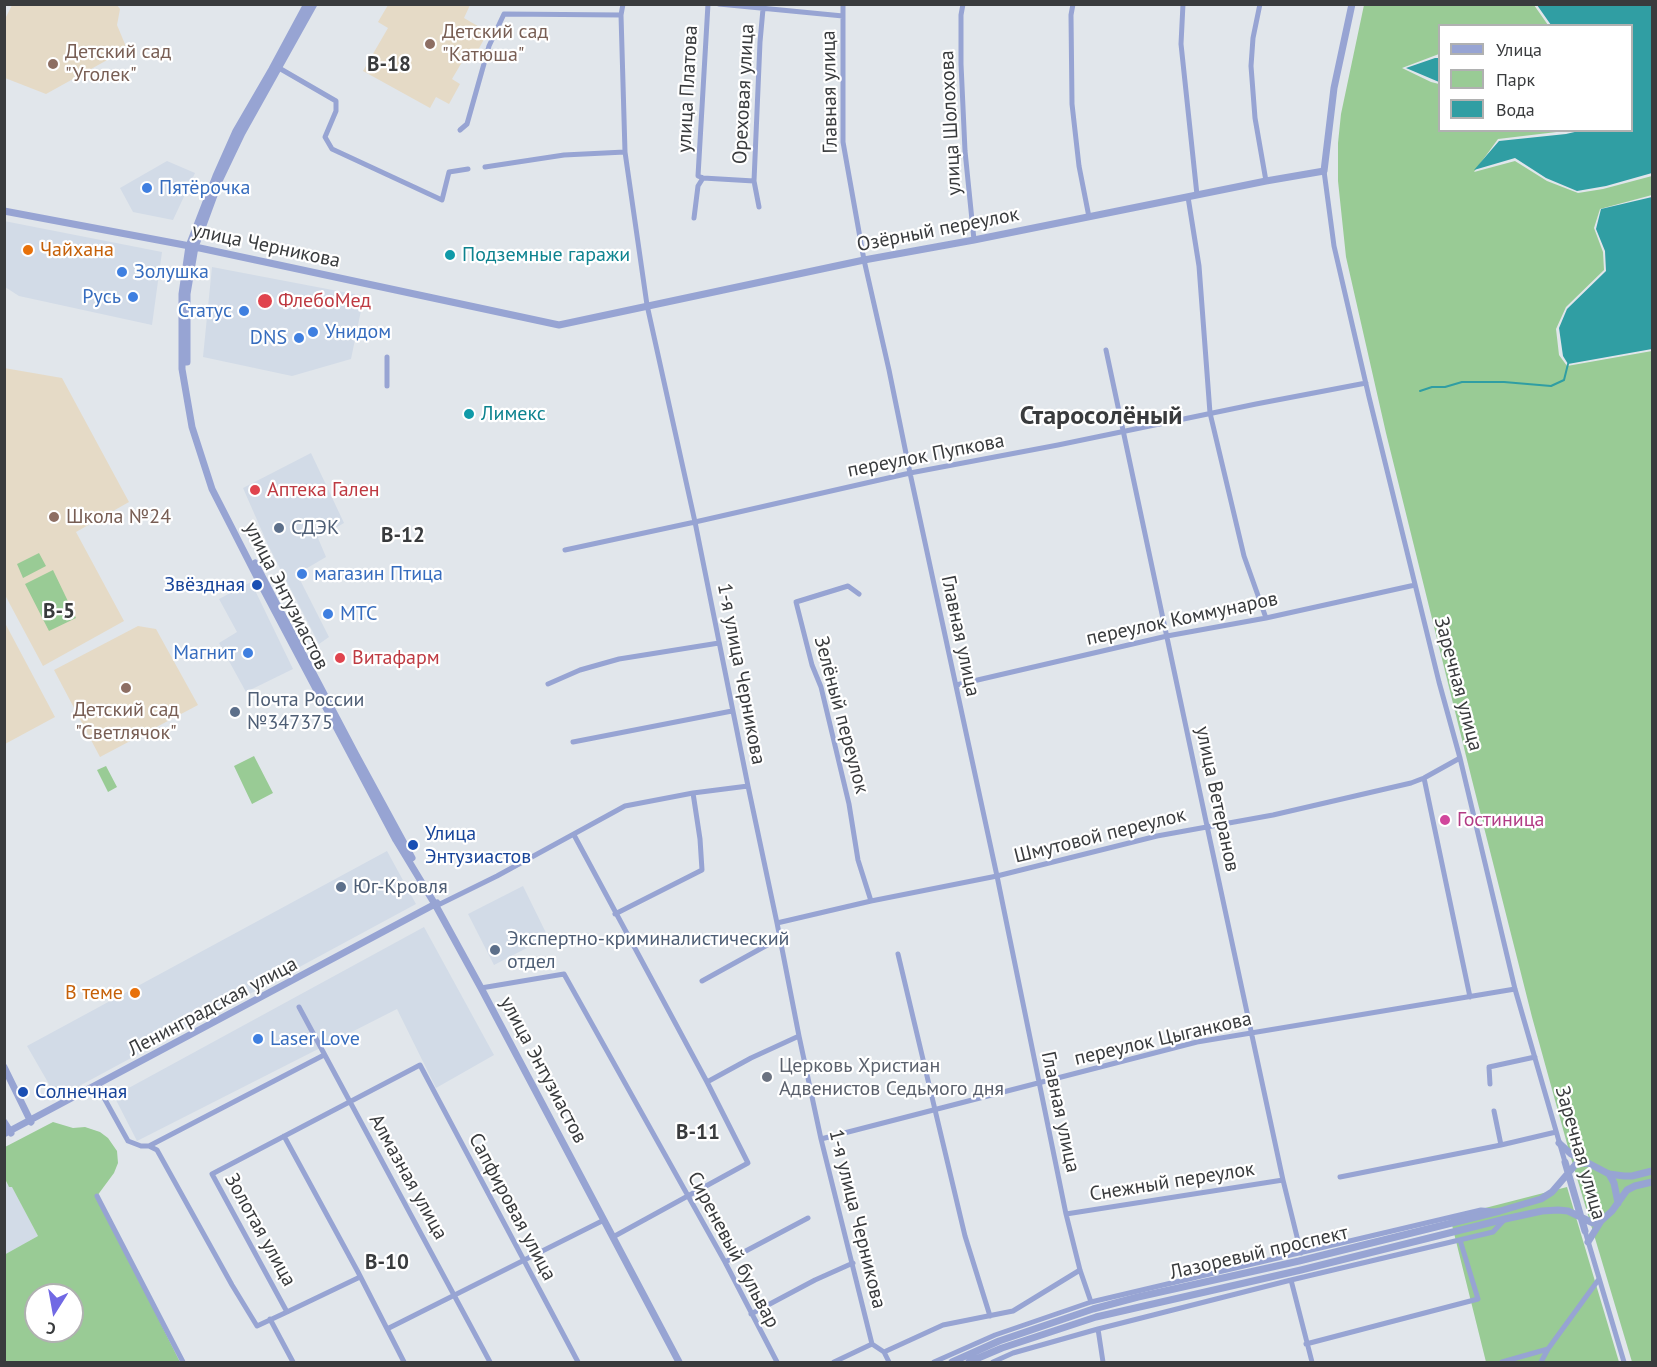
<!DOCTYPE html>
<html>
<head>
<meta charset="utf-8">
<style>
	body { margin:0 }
	#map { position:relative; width:1657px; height:1367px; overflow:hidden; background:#e1e6eb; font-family:"PT Sans",sans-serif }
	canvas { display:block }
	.frame { position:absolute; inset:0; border:6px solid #393b3d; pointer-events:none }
	.legend { position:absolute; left:1438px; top:24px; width:195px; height:108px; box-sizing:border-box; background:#fff; border:2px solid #b0b1b1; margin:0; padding:8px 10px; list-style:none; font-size:18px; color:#393b3d }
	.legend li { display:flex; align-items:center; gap:12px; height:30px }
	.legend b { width:30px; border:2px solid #b0b1b1 }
	.north { position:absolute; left:24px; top:1283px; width:60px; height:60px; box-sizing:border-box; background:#fff; border:2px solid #b0b1b1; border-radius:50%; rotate:191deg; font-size:16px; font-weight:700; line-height:24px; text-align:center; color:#393b3d }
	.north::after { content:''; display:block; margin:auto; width:21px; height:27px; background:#7169e4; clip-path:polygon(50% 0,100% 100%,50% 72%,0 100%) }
</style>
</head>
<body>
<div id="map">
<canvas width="1657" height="1367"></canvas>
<div class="frame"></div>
<ul class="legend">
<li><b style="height:8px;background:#97a4d3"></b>Улица</li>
<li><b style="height:16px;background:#99cb95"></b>Парк</li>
<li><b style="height:16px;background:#309ea3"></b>Вода</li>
</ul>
<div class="north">С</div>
</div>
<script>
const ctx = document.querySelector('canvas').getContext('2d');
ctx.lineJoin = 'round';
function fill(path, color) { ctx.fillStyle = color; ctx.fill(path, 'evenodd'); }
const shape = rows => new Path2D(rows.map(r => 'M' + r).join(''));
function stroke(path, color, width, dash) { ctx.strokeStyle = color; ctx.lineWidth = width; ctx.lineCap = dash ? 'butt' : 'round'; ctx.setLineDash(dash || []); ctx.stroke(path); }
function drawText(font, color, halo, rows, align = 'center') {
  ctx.font = font + ' "PT Sans",sans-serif'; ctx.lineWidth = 4.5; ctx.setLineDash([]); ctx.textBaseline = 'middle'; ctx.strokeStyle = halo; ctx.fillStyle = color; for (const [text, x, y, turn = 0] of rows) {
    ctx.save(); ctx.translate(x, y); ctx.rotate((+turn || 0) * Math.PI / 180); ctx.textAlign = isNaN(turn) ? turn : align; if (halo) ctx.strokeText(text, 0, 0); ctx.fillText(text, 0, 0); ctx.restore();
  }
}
const built = shape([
	[167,161,195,173,173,220,133,212,120,188],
	[4,221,162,252,152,325,19,296,5,287],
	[212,267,364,296,351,359,292,376,203,357],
	[311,453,344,523,318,538,326,557,297,574,329,637,319,644,268,545,243,488],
	[251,582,293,669,246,692,219,643,237,632,219,599],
	[387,851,416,904,57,1098,27,1046],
	[523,886,548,937,494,965,468,914],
	[424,927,494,1055,436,1088,397,1009,137,1141,114,1096],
	[4,1179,9,1187,12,1186,38,1236,5,1255]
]);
const education = shape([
	[12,5,117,5,120,9,117,25,127,49,46,94,5,78,5,19],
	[388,5,470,5,464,18,488,32,472,61,465,57,452,79,460,84,449,104,436,97,430,108,363,71,388,28,378,22],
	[4,368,62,378,129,502,76,532,124,621,43,666,5,595],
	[5,623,55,717,5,744,4,744],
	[138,626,156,629,198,705,100,757,54,670]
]);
const green = shape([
	[1364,5,1534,5,1548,25,1440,26,1439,54,1402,68,1431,82,1439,84,1440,130,1565,131,1498,139,1474,172,1515,161,1547,181,1578,193,1603,189,1652,176,1652,195,1600,209,1594,228,1603,252,1604,270,1566,307,1556,329,1559,355,1567,366,1652,351,1652,1362,1632,1362,1571,1158,1532,1017,1472,780,1386,433,1346,257,1338,181,1338,143,1341,114],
	[39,553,46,566,23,578,17,564],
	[53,570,76,618,49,631,25,584],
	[254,756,273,793,252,804,234,766],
	[106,766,117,787,108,792,97,770],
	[53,1122,73,1128,85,1127,100,1132,108,1138,117,1151,118,1163,114,1173,97,1196,180,1362,5,1362,4,1255,38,1236,12,1187,9,1187,5,1179,5,1147],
	[36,1295,72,1295,72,1331,36,1331],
	[1567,1187,1619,1362,1486,1362,1450,1217]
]);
const water = shape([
	[1537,5,1652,5,1652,173,1606,186,1577,191,1546,178,1515,158,1474,170,1499,141,1566,134,1579,131,1632,130,1632,26,1551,25],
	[1435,58,1439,58,1439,82,1406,68],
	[1652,197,1652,349,1568,364,1563,356,1559,328,1567,309,1606,271,1605,251,1596,229,1601,209]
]);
const stream = shape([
	[1420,391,1432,387,1445,387,1462,382,1504,382,1551,386,1564,380,1568,364]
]);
const minor = shape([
	[623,4,621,15,625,152,647,305,695,522,748,786,777,923,799,1036,821,1139,872,1344],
	[708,4,698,176,703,178,754,181,760,42,763,9],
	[719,4,843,16],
	[843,4,843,142,864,260,889,370,910,473,997,876,1066,1214,1080,1270,1091,1302],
	[963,4,961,15,961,64,965,151,974,240],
	[1073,4,1071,15,1072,104,1079,166,1089,217],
	[1183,4,1181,44,1197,195],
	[1260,4,1253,38,1251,66,1255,118,1266,181],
	[279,68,336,101,336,111,325,137,332,149,442,200,449,172,468,169],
	[460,130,467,124,489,46,504,14,621,15],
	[485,167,564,155,625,152],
	[1324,171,1334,246,1369,397,1439,682,1460,758,1515,989,1565,1162],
	[754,181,759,207],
	[1188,197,1199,266,1210,413,1244,556,1266,618],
	[694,218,698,186,703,178],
	[1106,350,1207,826,1283,1180,1301,1253],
	[387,386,387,357],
	[565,550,695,522,910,473,1058,445,1256,404,1366,383],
	[859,594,848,586,796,602,812,665,821,687,849,804,858,860,871,901],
	[548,684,580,670,619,659,719,643],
	[956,685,1167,636,1266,618,1415,585],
	[573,742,732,711],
	[1424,778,1470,997],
	[574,835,707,1082,748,1163,613,1237],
	[436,906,497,876,625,806,693,793,748,786],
	[615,914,702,870,700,839,693,793],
	[777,923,871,901,997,876,1157,836,1273,815,1411,783,1424,778,1460,758],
	[898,954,965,1236,990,1316],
	[702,981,780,938],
	[481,988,564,974,725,1262,777,1362],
	[299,1007,490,1362],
	[707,1082,751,1058,799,1036],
	[1490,1084,1489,1067,1535,1057],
	[98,1087,128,1141,141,1146,149,1146,157,1150,232,1285,257,1326,287,1312,212,1174,420,1065,578,1362],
	[1494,1111,1501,1145],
	[284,1136,358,1272,404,1362],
	[821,1139,1197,1042,1515,989],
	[149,1146,324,1055],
	[1340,1177,1501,1145,1556,1132],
	[97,1196,183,1362],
	[1066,1214,1283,1180],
	[1585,1231,1624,1362],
	[725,1262,808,1218],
	[1291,1280,1312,1362],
	[287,1312,360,1277],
	[751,1314,815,1280,853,1263],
	[270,1319,293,1362],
	[387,1329,604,1220],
	[1098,1329,1103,1362],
	[872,1344,884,1352,889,1362],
	[1306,1344,1478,1299,1460,1240],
	[884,1352,943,1325,1013,1311,1080,1270],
	[834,1362,872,1344],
	[934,1362,995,1335,1091,1302,1481,1210,1495,1211],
	[993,1362,1013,1353,1098,1329,1291,1280,1493,1232,1505,1219],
	[1502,1362,1548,1349],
	[1541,1362,1548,1349,1599,1279]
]);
const tertiary = shape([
	[307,4,272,69,236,131,216,176,189,246,182,294,182,369,192,427,212,489,260,583,396,840,436,906,481,988,679,1362],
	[4,211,195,247,559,325,864,260,974,240,1266,181,1324,171,1334,88,1352,4],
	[187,362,187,294,195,247,220,179,242,133,314,4],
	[255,563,356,755,412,858],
	[4,1067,31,1122],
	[4,1122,11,1133],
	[4,1134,437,903],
	[1559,1143,1571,1154,1588,1163],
	[1565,1162,1585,1231],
	[1609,1174,1614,1183,1618,1203],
	[1588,1242,1601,1221],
	[952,1362,999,1341,1093,1309,1138,1297,1299,1261,1500,1211,1541,1199,1552,1192,1576,1164,1588,1163,1609,1174,1624,1176,1632,1176,1652,1171],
	[969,1362,1002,1348,1096,1317,1301,1270,1505,1219,1542,1211,1558,1210,1568,1211,1593,1223,1601,1221,1612,1211,1627,1190,1635,1186,1652,1182]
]);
const markers = [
	[430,44,6,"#8d6e63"],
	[53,64,6,"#8d6e63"],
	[147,188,6,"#3f7fe0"],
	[28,250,6,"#e8710a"],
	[450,255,6,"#0f9aa8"],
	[122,272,6,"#3f7fe0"],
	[133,297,6,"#3f7fe0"],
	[265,301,8,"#e0444e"],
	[244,311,6,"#3f7fe0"],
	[313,332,6,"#3f7fe0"],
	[299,338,6,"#3f7fe0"],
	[469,414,6,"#0f9aa8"],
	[255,490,6,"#e0444e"],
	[54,517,6,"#8d6e63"],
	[279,528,6,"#5c6f8a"],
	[302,574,6,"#3f7fe0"],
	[257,585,6,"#1a4fb4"],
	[328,614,6,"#3f7fe0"],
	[248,653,6,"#3f7fe0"],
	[340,658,6,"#e0444e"],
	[126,688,6,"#8d6e63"],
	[235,712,6,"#5c6f8a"],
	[1445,820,6,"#d1479c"],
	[413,845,6,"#1a4fb4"],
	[341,887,6,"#5c6f8a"],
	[495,950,6,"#5c6f8a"],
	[135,993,6,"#e8710a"],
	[258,1039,6,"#3f7fe0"],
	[767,1077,6,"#6b7280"],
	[23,1092,6,"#1a4fb4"]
];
const educationNames = [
	["Детский сад",442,32],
	["\"Катюша\"",442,55],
	["Детский сад",65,52],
	["\"Уголек\"",65,75],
	["Школа №24",66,517],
	["Детский сад",126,710,"center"],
	["\"Светлячок\"",126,733,"center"]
];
const streetNames = [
	["улица Платова",688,89,-87],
	["Главная улица",830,92,-91],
	["Ореховая улица",744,94,-87],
	["улица Шолохова",951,123,-93],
	["Озёрный переулок",938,230,-11],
	["улица Черникова",266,246,12],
	["переулок Пупкова",926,456,-11],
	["улица Энтузиастов",286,596,63],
	["переулок Коммунаров",1182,619,-12],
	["Главная улица",960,636,78],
	["1-я улица Черникова",741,674,79],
	["Заречная улица",1458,684,75],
	["Зелёный переулок",841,715,75],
	["улица Ветеранов",1217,799,78],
	["Шмутовой переулок",1100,836,-14],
	["Ленинградская улица",213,1007,-28],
	["переулок Цыганкова",1163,1039,-13],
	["улица Энтузиастов",543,1070,62],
	["Главная улица",1060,1112,78],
	["Заречная улица",1580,1153,74],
	["Алмазная улица",408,1177,61],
	["Снежный переулок",1172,1182,-9],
	["Сапфировая улица",512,1207,62],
	["1-я улица Черникова",857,1219,76],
	["Золотая улица",260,1230,61],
	["Сиреневый бульвар",733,1250,62],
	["Лазоревый проспект",1259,1253,-13]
];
const shopNames = [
	["Пятёрочка",159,188],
	["Золушка",134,272],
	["Русь",121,297,"right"],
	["Статус",232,311,"right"],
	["Унидом",325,332],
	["DNS",287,338,"right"],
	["магазин Птица",314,574],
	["МТС",340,614],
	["Магнит",236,653,"right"],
	["Laser Love",270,1039]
];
const foodNames = [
	["Чайхана",40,250],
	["В теме",123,993,"right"]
];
const cultureNames = [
	["Подземные гаражи",462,255],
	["Лимекс",481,414]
];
const healthNames = [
	["ФлебоМед",278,301],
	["Аптека Гален",267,490],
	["Витафарм",352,658]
];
const serviceNames = [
	["СДЭК",291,528],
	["Почта России",247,700],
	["№347375",247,723],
	["Юг-Кровля",353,887],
	["Экспертно-криминалистический",507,939],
	["отдел",507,962]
];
const transitNames = [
	["Звёздная",245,585,"right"],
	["Улица",425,834],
	["Энтузиастов",425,857],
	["Солнечная",35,1092]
];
const hotelNames = [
	["Гостиница",1457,820]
];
const worshipNames = [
	["Церковь Христиан",779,1066],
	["Адвенистов Седьмого дня",779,1089]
];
const neighbourhoodNames = [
	["В-18",389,65],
	["В-12",403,536],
	["В-5",59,612],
	["В-11",698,1133],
	["В-10",387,1263]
];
const districtNames = [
	["Староcолёный",1101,417]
];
fill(built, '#d2dbe7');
fill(education, '#e5dac6');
fill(green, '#99cb95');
fill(water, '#309ea3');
stroke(stream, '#309ea3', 2);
stroke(minor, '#97a4d3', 5);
stroke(tertiary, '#97a4d3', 7);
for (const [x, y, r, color] of markers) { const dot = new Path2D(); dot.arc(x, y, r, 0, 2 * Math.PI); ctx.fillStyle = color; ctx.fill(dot); stroke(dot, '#fff', 2); }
drawText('20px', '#785e54', '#fff', educationNames, 'left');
drawText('20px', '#393b3d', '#fff', streetNames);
drawText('20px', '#366cbe', '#fff', shopNames, 'left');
drawText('20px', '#c56008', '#fff', foodNames, 'left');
drawText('20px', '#0d838f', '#fff', cultureNames, 'left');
drawText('20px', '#be3a42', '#fff', healthNames, 'left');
drawText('20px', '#4e5e75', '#fff', serviceNames, 'left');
drawText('20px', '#164399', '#fff', transitNames, 'left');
drawText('20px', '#b23c85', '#fff', hotelNames, 'left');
drawText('20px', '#5b616d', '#fff', worshipNames, 'left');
drawText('bold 21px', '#393b3d', '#fff', neighbourhoodNames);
drawText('bold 26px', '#393b3d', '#fff', districtNames);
</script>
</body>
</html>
